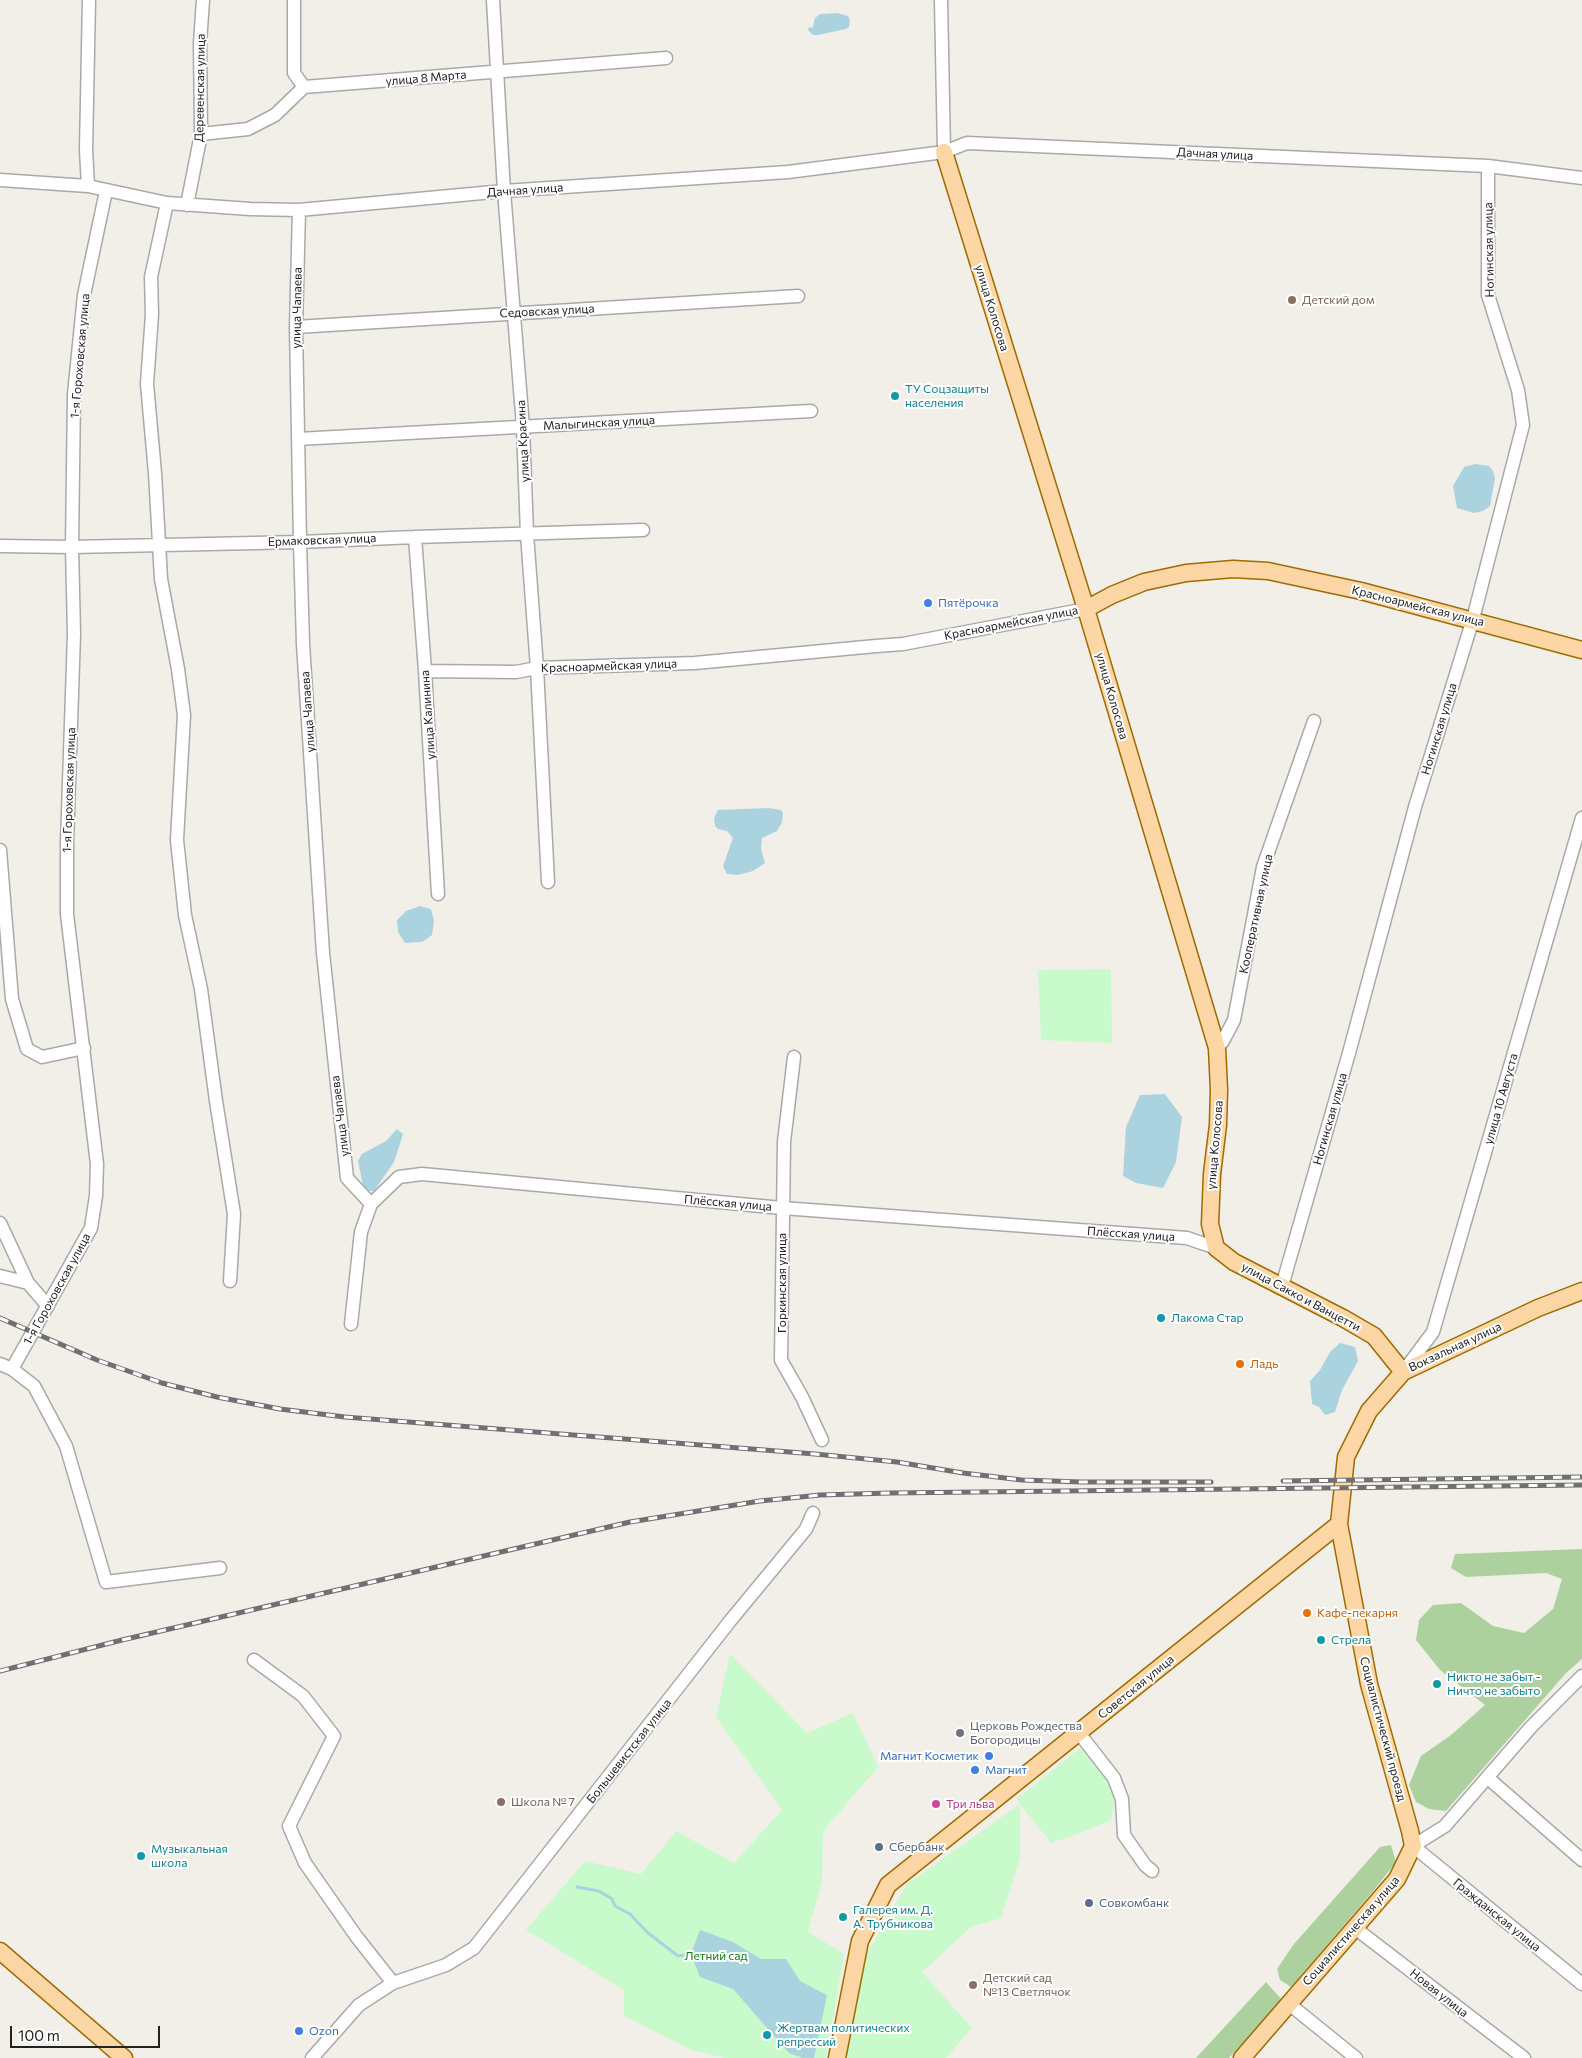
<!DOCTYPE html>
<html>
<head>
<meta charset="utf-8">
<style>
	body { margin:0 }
	#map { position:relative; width:1582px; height:2058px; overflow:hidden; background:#f2efe9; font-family:Commissioner,sans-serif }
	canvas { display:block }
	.scale { position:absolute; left:10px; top:2026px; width:150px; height:22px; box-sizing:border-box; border:2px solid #222; border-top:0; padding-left:6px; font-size:15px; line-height:18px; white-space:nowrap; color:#222; -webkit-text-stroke:4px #fff; paint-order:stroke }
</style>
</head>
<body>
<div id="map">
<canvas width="1582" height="2058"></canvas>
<div class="scale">100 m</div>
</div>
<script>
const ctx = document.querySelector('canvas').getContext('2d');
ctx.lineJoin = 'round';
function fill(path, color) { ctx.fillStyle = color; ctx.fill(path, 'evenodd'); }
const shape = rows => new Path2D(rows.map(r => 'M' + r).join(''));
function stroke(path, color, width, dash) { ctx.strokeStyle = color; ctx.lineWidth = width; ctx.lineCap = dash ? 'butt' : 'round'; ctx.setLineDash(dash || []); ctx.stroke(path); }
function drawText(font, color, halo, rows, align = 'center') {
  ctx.font = font + ' Commissioner,sans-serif'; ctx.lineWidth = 4; ctx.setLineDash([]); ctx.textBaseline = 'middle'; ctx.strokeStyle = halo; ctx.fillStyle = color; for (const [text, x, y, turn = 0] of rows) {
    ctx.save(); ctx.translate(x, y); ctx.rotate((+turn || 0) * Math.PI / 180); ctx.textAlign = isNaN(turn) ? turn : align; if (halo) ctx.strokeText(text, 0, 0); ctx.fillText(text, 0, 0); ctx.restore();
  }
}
const forest = shape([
	[1582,1549,1582,1659,1566,1673,1446,1811,1429,1809,1416,1802,1409,1785,1421,1756,1451,1735,1485,1705,1440,1670,1416,1640,1419,1620,1433,1605,1461,1603,1493,1626,1524,1633,1553,1609,1562,1579,1546,1573,1466,1577,1451,1568,1455,1554],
	[1391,1845,1396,1862,1374,1890,1291,1987,1280,1980,1277,1969,1294,1944,1380,1847],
	[1266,1982,1282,2000,1229,2058,1196,2058]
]);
const park = shape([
	[1111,969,1112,1043,1041,1040,1038,970],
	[730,1654,807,1733,853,1713,878,1767,823,1831,822,1881,808,1932,844,1954,826,2058,725,2058,691,2050,624,2016,624,1990,526,1930,585,1861,641,1874,676,1831,734,1863,782,1810,716,1717],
	[1084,1747,1106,1774,1116,1795,1111,1820,1078,1834,1051,1843,1020,1804,1020,1858,1001,1918,971,1927,922,1972,972,2028,946,2058,846,2058,863,1960,907,1884,1020,1804,1017,1799,1075,1752]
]);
const water = shape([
	[837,13,848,16,850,20,849,27,846,29,818,35,813,35,808,30,808,28,813,27,815,18,820,14],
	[1475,464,1489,466,1493,471,1495,478,1490,506,1483,511,1474,513,1457,508,1453,486,1464,467],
	[768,808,781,810,783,813,782,822,777,831,762,838,761,849,765,863,753,871,738,875,727,874,723,866,733,838,727,831,718,829,715,826,714,818,718,810],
	[420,906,431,909,434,921,432,935,422,942,405,943,398,932,397,920,406,911],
	[1165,1094,1182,1117,1176,1162,1163,1188,1136,1183,1123,1176,1126,1127,1140,1095],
	[397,1129,403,1134,394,1162,374,1191,369,1191,363,1186,358,1161,362,1154,386,1141],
	[1340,1343,1355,1347,1358,1361,1342,1390,1335,1412,1325,1415,1319,1407,1312,1404,1310,1381,1320,1370,1330,1352],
	[700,1930,733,1942,761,1959,786,1959,800,1981,827,1995,814,2058,803,2058,789,2053,733,1989,700,1977,691,1954]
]);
const stream = shape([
	[577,1887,599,1891,612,1899,615,1906,630,1914,647,1932,678,1956,691,1954]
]);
const minor = shape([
	[294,0,294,73,304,87],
	[493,0,504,191,523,427,527,534,537,668,548,882],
	[941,0,944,152],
	[201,134,248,129,275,115,304,87,666,58],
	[0,180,88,186,167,203,250,209,299,210,504,191,788,172,944,152,967,143,1488,166,1582,178],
	[88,186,86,150,89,0],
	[167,203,151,277,152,314,147,384,155,473,161,579,178,669,184,715,177,840,185,915,201,989,216,1101,234,1214,230,1281],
	[187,205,201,134,200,43,203,0],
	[299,210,296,327,300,542,303,644,323,953,347,1178,371,1204],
	[296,327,798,296],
	[298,439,811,411],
	[415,537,425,671,438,894],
	[0,546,72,547,300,542,415,537,643,530],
	[425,671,516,672,537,668,695,663,876,646,903,644,1086,609],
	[0,850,12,999,27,1049,42,1057,84,1048],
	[1217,1048,1223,1041,1234,1020,1263,867,1314,721],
	[794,1057,784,1142,781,1360,802,1397,822,1440],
	[0,1223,28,1283,48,1306],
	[0,1276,28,1283],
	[1282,1286,1349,1053,1415,807,1473,619,1523,425,1518,390,1488,295,1488,166],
	[351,1324,361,1232,371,1204,399,1177,422,1174,782,1208,1187,1238,1216,1248],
	[0,1364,12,1369,34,1386,66,1446,106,1582,220,1568],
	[12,1369,91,1228,96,1196,97,1164,67,914,67,842,74,634,72,547,74,394,84,295,106,191],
	[1403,1372,1433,1332,1582,818],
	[254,1660,303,1696,334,1736,289,1826,305,1863,356,1936,393,1983],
	[1582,1676,1531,1727,1445,1826,1413,1846,1582,1984],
	[1079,1733,1114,1778,1122,1799,1124,1835,1145,1865,1152,1871],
	[1488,1778,1582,1860],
	[1355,1928,1524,2058],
	[1288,2003,1356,2058],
	[312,2058,359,2005,393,1983,446,1965,474,1948,730,1621,806,1529,813,1513]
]);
const major = shape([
	[944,152,1086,609,1217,1048,1219,1090,1218,1125,1212,1174,1210,1224,1216,1248,1234,1262,1343,1318,1374,1336,1403,1372],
	[1086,609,1112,595,1144,582,1186,573,1233,569,1268,571,1361,591,1582,650],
	[0,1951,124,2058],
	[837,2058,860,1941,888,1885,1339,1524],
	[1242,2058,1397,1879,1413,1846,1410,1831,1369,1684,1339,1524,1346,1457,1369,1411,1403,1372,1538,1308,1582,1291]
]);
const rail = shape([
	[0,1318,97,1360,162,1383,217,1397,280,1409,345,1417,815,1454,897,1462,963,1473,1022,1480,1081,1482,1211,1482],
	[1283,1481,1582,1477],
	[0,1671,122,1640,630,1522,760,1501,820,1495,891,1493,1582,1485]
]);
const markers = [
	[1292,300,5,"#8d6e63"],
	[895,396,5,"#0f9aa8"],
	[928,603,5,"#3f7fe0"],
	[1161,1318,5,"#0f9aa8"],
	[1240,1364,5,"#e8710a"],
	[1307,1613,5,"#e8710a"],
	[1321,1640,5,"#0f9aa8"],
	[1437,1684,5,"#0f9aa8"],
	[960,1733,5,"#6b7280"],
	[989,1756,5,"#3f7fe0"],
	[975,1770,5,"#3f7fe0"],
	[501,1802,5,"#8d6e63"],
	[936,1804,5,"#d1479c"],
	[879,1847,5,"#5c6f8a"],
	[141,1856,5,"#0f9aa8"],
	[1089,1903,5,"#5c6f8a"],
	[843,1917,5,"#0f9aa8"],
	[973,1985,5,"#8d6e63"],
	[299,2031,5,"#3f7fe0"],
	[767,2035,5,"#0f9aa8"]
];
const streetNames = [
	["улица 8 Марта",426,78,-5],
	["Деревенская улица",200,88,-89],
	["Дачная улица",1215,154,3],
	["Дачная улица",525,190,-4],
	["Ногинская улица",1489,250,-91],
	["улица Чапаева",297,308,-89],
	["улица Колосова",992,308,73],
	["Седовская улица",547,311,-3],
	["1-я Гороховская улица",80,356,-85],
	["Малыгинская улица",599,423,-3],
	["улица Красина",523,441,-93],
	["Ермаковская улица",322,540,-2],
	["Красноармейская улица",1418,606,14],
	["Красноармейская улица",1011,623,-11],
	["Красноармейская улица",609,666,-2],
	["улица Колосова",1112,696,74],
	["улица Чапаева",308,712,-94],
	["улица Калинина",428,715,-94],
	["Ногинская улица",1439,729,-73],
	["1-я Гороховская улица",69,790,-88],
	["Кооперативная улица",1256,914,-78],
	["улица 10 Августа",1501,1099,-74],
	["улица Чапаева",340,1116,-97],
	["Ногинская улица",1330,1119,-74],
	["улица Колосова",1215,1145,-85],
	["Плёсская улица",728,1203,5],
	["Плёсская улица",1131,1234,4],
	["Горкинская улица",782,1283,-90],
	["1-я Гороховская улица",57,1289,-61],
	["улица Сакко и Ванцетти",1301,1297,28],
	["Вокзальная улица",1455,1347,-25],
	["Советская улица",1136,1687,-39],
	["Социалистический проезд",1383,1729,75],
	["Большевистская улица",629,1751,-52],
	["Гражданская улица",1497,1915,39],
	["Социалистическая улица",1351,1931,-49],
	["Новая улица",1439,1993,38]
];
const educationNames = [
	["Детский дом",1302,300],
	["Школа № 7",511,1802],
	["Детский сад",983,1978],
	["№13 Светлячок",983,1992]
];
const cultureNames = [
	["ТУ Соцзащиты",905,389],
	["населения",905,403],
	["Лакома Стар",1171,1318],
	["Стрела",1331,1640],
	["Никто не забыт -",1447,1677],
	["Ничто не забыто",1447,1691],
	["Музыкальная",151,1849],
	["школа",151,1863],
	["Галерея им. Д.",853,1910],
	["А. Трубникова",853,1924],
	["Жертвам политических",777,2028],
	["репрессий",777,2042]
];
const shopNames = [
	["Пятёрочка",938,603],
	["Магнит Косметик",979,1756,"right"],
	["Магнит",985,1770],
	["Ozon",309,2031]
];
const foodNames = [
	["Ладь",1250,1364],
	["Кафе-пекарня",1317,1613]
];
const worshipNames = [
	["Церковь Рождества",970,1726],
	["Богородицы",970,1740]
];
const hotelNames = [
	["Три льва",946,1804]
];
const serviceNames = [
	["Сбербанк",889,1847],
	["Совкомбанк",1099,1903]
];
const parkNames = [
	["Летний сад",716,1956]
];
fill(forest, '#add19e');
fill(park, '#c8facc');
fill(water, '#aad3df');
stroke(stream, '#aad3df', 3);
stroke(minor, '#a9a9a9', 15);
stroke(major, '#a06b00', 19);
stroke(minor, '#fff', 12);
stroke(major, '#fcd6a4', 16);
stroke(rail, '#707070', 5);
stroke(rail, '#fff', 3, [9]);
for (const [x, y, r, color] of markers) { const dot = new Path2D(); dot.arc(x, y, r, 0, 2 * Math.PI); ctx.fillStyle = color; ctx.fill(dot); stroke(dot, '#fff', 2); }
drawText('12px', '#222', '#fff', streetNames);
drawText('12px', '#785e54', '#fff', educationNames, 'left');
drawText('12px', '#0d838f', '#fff', cultureNames, 'left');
drawText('12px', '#366cbe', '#fff', shopNames, 'left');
drawText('12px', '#c56008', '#fff', foodNames, 'left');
drawText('12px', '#5b616d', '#fff', worshipNames, 'left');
drawText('12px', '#b23c85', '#fff', hotelNames, 'left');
drawText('12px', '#4e5e75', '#fff', serviceNames, 'left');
drawText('12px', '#0c8416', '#fff', parkNames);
</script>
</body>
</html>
